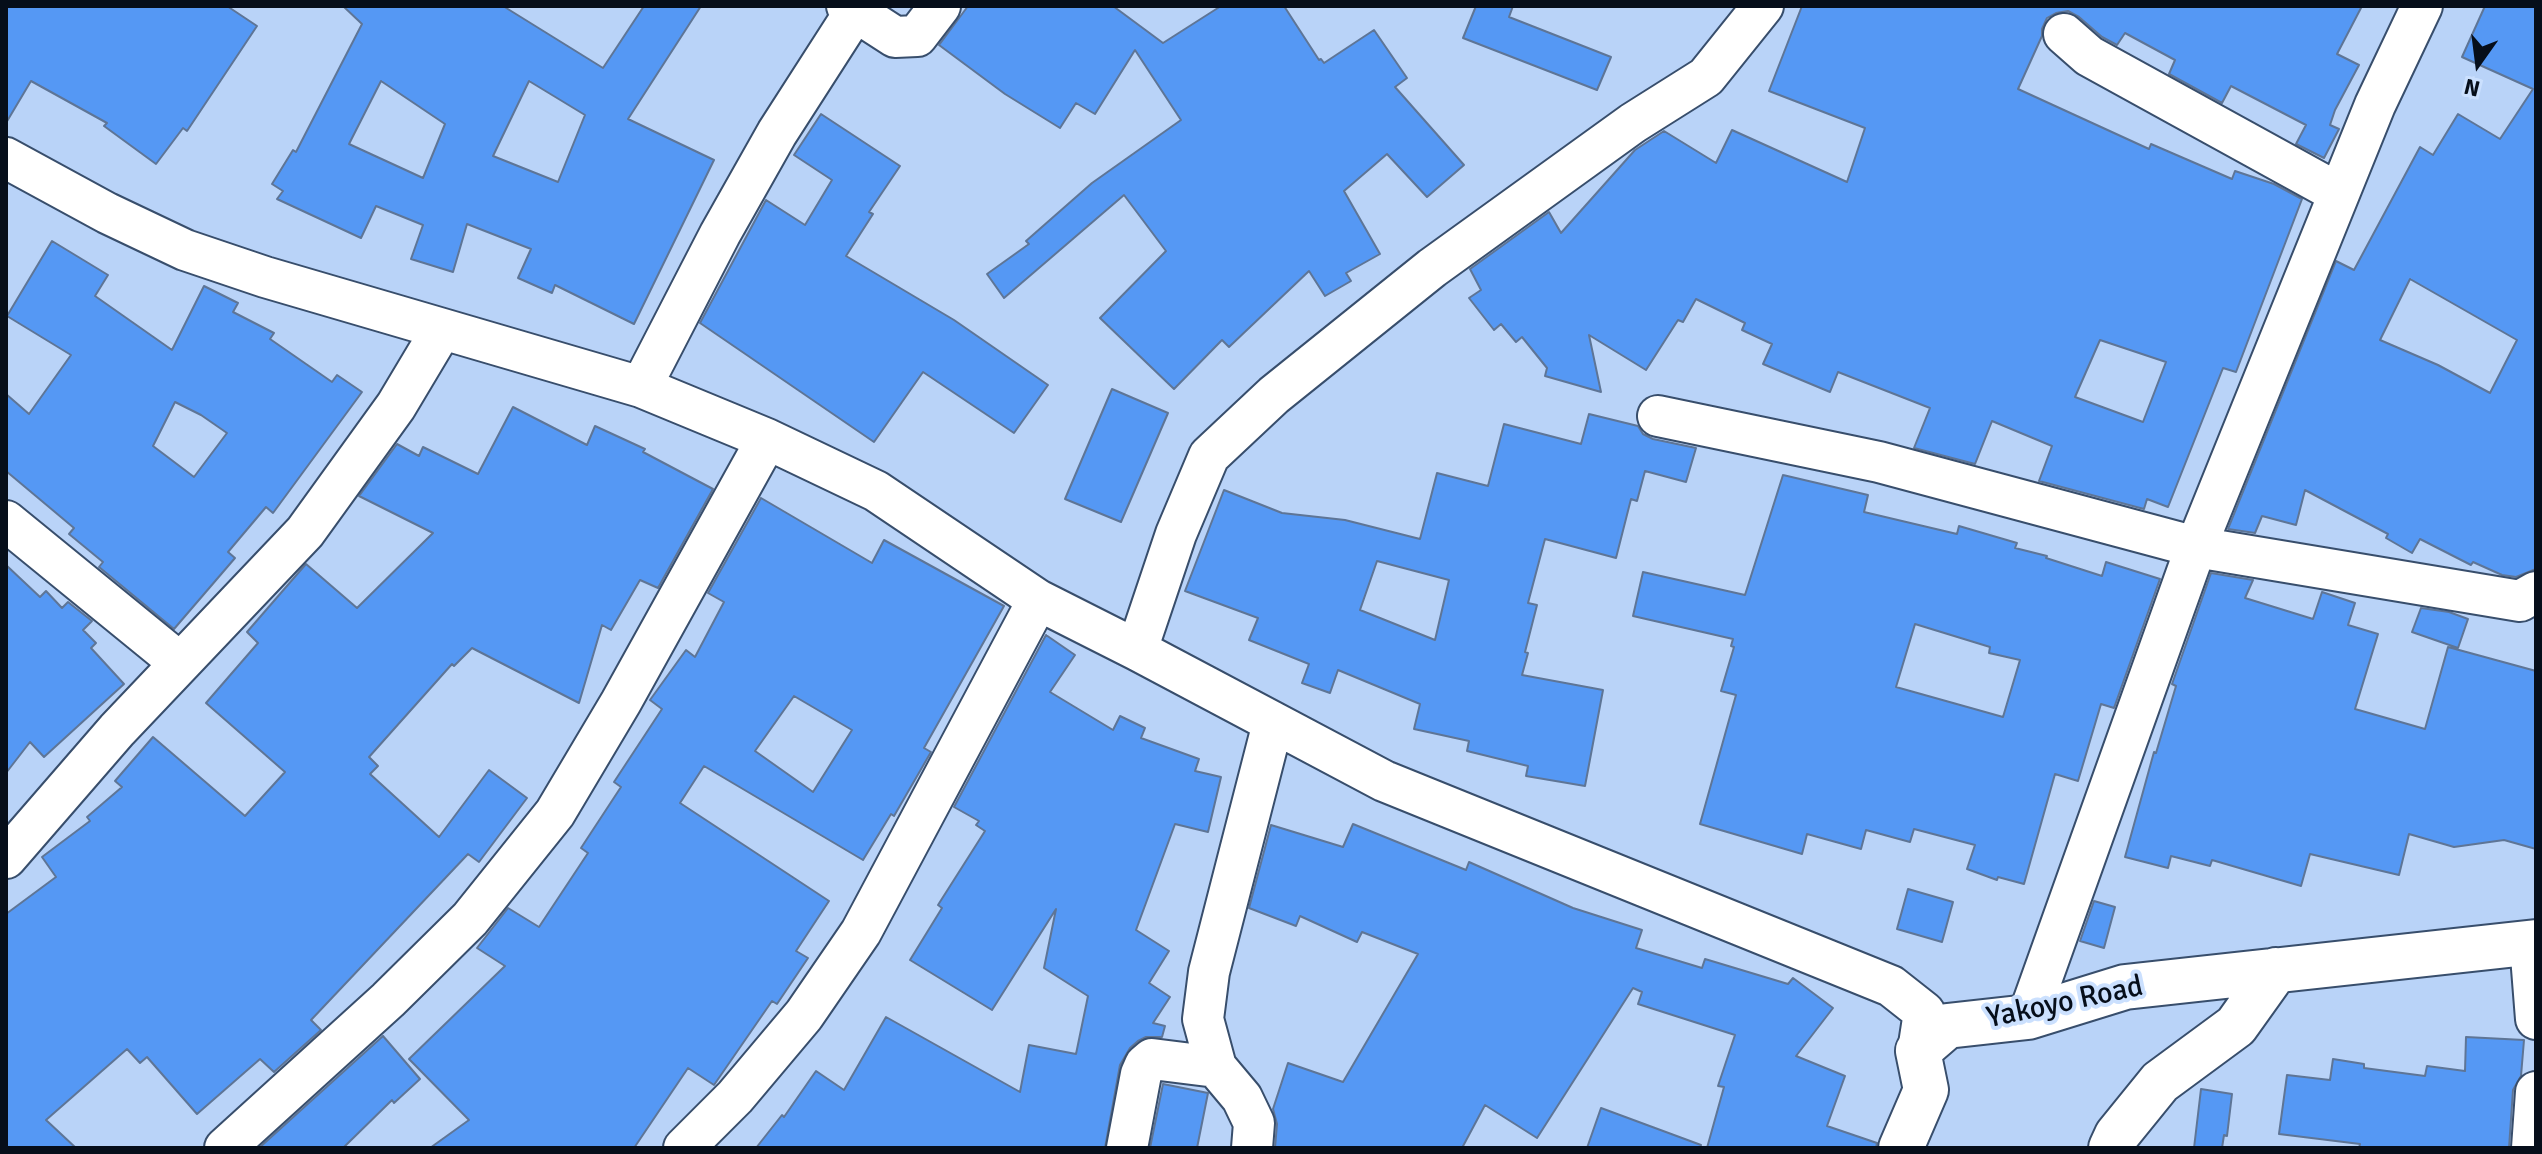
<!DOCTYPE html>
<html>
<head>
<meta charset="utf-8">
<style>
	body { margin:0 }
	#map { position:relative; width:2542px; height:1154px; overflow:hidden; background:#b9d3f8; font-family:Signika,sans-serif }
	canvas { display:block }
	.frame { position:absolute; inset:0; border:8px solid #060e1a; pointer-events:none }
	.north { position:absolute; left:2438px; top:24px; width:80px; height:80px; -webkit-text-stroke:6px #cbe0fe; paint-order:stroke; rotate:194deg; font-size:22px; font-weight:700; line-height:32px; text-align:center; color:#060e1a }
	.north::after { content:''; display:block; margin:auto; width:28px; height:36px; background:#060e1a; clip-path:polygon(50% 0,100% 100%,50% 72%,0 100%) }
</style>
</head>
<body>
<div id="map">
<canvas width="2542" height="1154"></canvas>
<div class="frame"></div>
<div class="north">N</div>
</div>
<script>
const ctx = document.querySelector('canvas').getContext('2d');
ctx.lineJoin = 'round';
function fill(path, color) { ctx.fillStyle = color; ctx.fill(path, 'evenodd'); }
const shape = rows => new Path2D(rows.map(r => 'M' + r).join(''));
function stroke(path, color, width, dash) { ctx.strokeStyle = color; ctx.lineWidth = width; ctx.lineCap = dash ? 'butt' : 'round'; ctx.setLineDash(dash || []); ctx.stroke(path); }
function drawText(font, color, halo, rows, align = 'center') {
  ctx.font = font + ' Signika,sans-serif'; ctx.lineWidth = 8; ctx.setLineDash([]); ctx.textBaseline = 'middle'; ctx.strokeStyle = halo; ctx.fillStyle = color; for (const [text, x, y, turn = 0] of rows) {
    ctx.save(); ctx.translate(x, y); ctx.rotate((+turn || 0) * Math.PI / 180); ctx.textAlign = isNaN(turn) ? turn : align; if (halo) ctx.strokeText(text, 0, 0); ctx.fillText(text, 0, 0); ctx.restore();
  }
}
const building = shape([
	[6,6,227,6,257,26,187,131,183,128,156,164,104,126,107,123,31,81,6,123,6,6],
	[343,6,503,6,603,68,644,6,701,6,628,119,714,160,634,324,555,285,552,293,518,278,531,249,467,224,453,272,411,259,423,225,376,206,361,238,277,199,283,191,272,184,293,150,296,152,362,24,343,6],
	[381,81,445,124,423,178,349,144,381,81],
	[529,81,585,115,558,182,493,156,529,81],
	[968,6,1113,6,1163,43,1221,6,1284,6,1319,60,1321,59,1324,63,1374,30,1407,78,1395,87,1464,165,1427,197,1387,154,1344,191,1380,254,1346,273,1351,281,1325,296,1309,271,1229,347,1222,340,1174,389,1100,318,1166,251,1124,195,1004,298,987,274,1029,244,1026,241,1092,183,1181,120,1135,50,1095,114,1076,103,1060,128,1005,94,939,45,968,6],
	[1476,6,1513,6,1509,17,1611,57,1597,90,1463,38,1476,6],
	[1802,6,2362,6,2337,54,2359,65,2335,110,2330,125,2339,129,2324,158,2296,144,2306,125,2231,86,2222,103,2169,74,2175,60,2125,33,2117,45,2102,37,2079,17,2068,11,2056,13,2047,18,2042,29,2042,36,2018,89,2149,149,2151,144,2232,179,2235,171,2274,184,2302,199,2236,372,2223,368,2168,507,2147,499,2144,509,2039,481,2052,446,1992,421,1975,464,1914,448,1930,408,1838,372,1830,392,1763,364,1772,344,1742,330,1745,323,1696,299,1683,322,1678,320,1646,370,1589,335,1601,392,1545,376,1547,368,1522,337,1516,342,1501,324,1494,330,1469,298,1481,290,1470,269,1549,212,1561,233,1635,150,1664,131,1716,163,1732,130,1847,182,1865,128,1769,91,1802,6],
	[2100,340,2166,362,2143,422,2075,397,2100,340],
	[2485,6,2536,6,2536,569,2516,577,2502,575,2473,562,2471,565,2420,539,2412,553,2386,538,2388,534,2305,490,2296,525,2262,516,2255,533,2228,529,2336,261,2354,270,2420,147,2433,155,2458,114,2500,139,2533,89,2462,57,2485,6],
	[2410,279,2517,340,2490,393,2438,365,2380,340,2410,279],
	[821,114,900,166,869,212,873,214,846,256,954,320,1048,385,1014,433,923,372,874,442,700,323,766,200,805,225,832,180,794,155,821,114],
	[52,241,108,275,95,296,172,350,204,286,238,303,233,312,274,333,270,339,332,382,337,375,362,392,273,513,266,507,228,552,235,558,174,629,99,567,103,562,69,534,74,528,6,471,6,394,29,414,71,355,7,316,52,241],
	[175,402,201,415,227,433,194,477,153,446,175,402],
	[1112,389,1168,413,1121,522,1065,499,1112,389],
	[513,407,587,445,595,426,645,449,643,452,713,489,658,588,640,580,611,630,602,625,579,703,472,648,454,666,452,664,369,757,378,766,370,774,439,837,489,770,527,798,479,862,468,854,311,1020,321,1030,274,1072,260,1059,197,1114,147,1057,140,1063,127,1049,46,1120,76,1148,6,1148,6,914,56,877,42,857,90,821,87,817,122,787,115,781,153,737,245,816,285,772,206,703,258,643,247,632,306,564,357,608,433,533,359,496,397,444,419,456,423,447,478,474,513,407],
	[1589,414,1638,426,1643,434,1653,439,1696,448,1686,482,1645,471,1637,501,1631,499,1616,558,1545,539,1528,603,1537,605,1525,652,1528,653,1522,675,1603,690,1585,786,1526,776,1528,766,1467,751,1469,741,1414,729,1420,704,1338,670,1330,693,1302,683,1309,664,1249,640,1258,618,1185,591,1224,490,1282,513,1345,520,1420,539,1437,473,1488,486,1504,424,1581,444,1589,414],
	[1377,561,1449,580,1435,640,1360,610,1377,561],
	[1783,475,1868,495,1864,512,1957,534,1959,526,2017,543,2015,548,2047,556,2046,558,2102,576,2106,562,2160,579,2114,708,2101,704,2078,781,2055,774,2024,884,1998,877,1997,880,1967,869,1975,845,1914,829,1910,842,1866,830,1861,849,1807,834,1802,854,1700,824,1736,695,1721,691,1734,647,1731,646,1733,639,1633,616,1643,572,1745,595,1783,475],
	[1915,624,1990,647,1989,653,2020,660,2003,717,1896,687,1915,624],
	[761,498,872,563,884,540,1004,606,924,748,931,752,894,816,891,814,863,860,704,766,680,803,829,901,796,951,808,958,777,1004,772,1001,714,1085,688,1068,634,1148,430,1148,469,1120,409,1059,505,966,477,948,508,908,539,927,588,853,581,848,621,787,614,782,662,709,650,700,686,650,695,657,724,602,708,593,761,498],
	[794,696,852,730,813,792,755,751,794,696],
	[6,565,40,597,46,591,62,608,68,602,92,621,83,630,96,643,91,648,124,684,44,757,30,742,6,773,6,565],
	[2211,573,2253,580,2245,598,2313,619,2322,592,2355,603,2348,625,2378,634,2355,709,2425,729,2448,647,2536,671,2536,849,2504,840,2454,847,2409,834,2399,875,2310,854,2301,886,2212,860,2210,866,2171,856,2168,868,2125,857,2154,752,2156,753,2176,686,2172,684,2211,573],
	[2421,608,2449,612,2468,619,2458,648,2412,632,2421,608],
	[1046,635,1075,655,1050,692,1113,730,1120,716,1145,728,1141,738,1199,759,1195,771,1221,777,1208,832,1175,824,1136,930,1169,951,1149,983,1170,997,1153,1023,1165,1026,1162,1037,1146,1037,1138,1041,1130,1048,1120,1065,1105,1148,756,1148,782,1115,784,1117,816,1071,844,1090,886,1017,1020,1092,1029,1045,1076,1054,1088,996,1044,968,1056,909,992,1010,910,960,942,908,938,905,985,831,976,825,979,821,954,807,1046,635],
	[1353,824,1466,870,1469,862,1573,908,1642,930,1636,948,1702,968,1705,959,1788,984,1793,978,1833,1008,1796,1056,1845,1076,1827,1126,1877,1143,1876,1148,1707,1148,1724,1087,1718,1086,1735,1035,1638,1004,1642,992,1633,988,1537,1138,1485,1105,1462,1148,1275,1148,1277,1124,1273,1109,1288,1063,1343,1082,1418,954,1362,932,1357,942,1300,916,1296,926,1249,908,1271,825,1343,847,1353,824],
	[1908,889,1953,902,1942,942,1897,929,1908,889],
	[2094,901,2115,907,2104,948,2080,941,2094,901],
	[383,1036,420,1079,394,1103,392,1100,343,1148,259,1148,383,1036],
	[2466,1037,2524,1040,2521,1076,2513,1090,2509,1148,2359,1148,2360,1144,2279,1134,2287,1075,2330,1080,2333,1059,2364,1064,2364,1068,2425,1076,2427,1066,2465,1071,2466,1037],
	[1163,1084,1208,1093,1197,1148,1150,1148,1163,1084],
	[2201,1089,2232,1094,2227,1136,2224,1135,2222,1148,2194,1148,2201,1089],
	[1601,1108,1701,1145,1700,1148,1587,1148,1601,1108]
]);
const minor = shape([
	[847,6,895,37,917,36,940,6],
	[2064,34,2089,56,2338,193],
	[6,158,107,213,185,250,265,277,641,387,767,439,876,491,1038,600,1137,650,1384,781,1891,986,1924,1012,1918,1051],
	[641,387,720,234,777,133,856,10],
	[1658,416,1879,462,2196,547,2520,601,2536,592],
	[6,521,180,663],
	[1137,650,1176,534,1209,456,1274,395,1432,268,1633,123,1706,77,1763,6],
	[6,858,117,730,305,532,396,406,442,329],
	[2530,943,2536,1019],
	[2028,1017,2196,547,2375,105,2422,6],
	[225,1148,388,1000,470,919,555,813,621,702,767,439],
	[684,1148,735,1097,804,1015,861,932,1038,600],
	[1127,1148,1141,1074,1145,1065,1152,1059,1216,1067],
	[1252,1148,1254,1123,1242,1098,1216,1067,1203,1019,1209,972,1273,723],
	[2532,1148,2536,1092]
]);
const major = shape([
	[1901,1148,1926,1090,1918,1051,1947,1026,2028,1017,2125,987,2536,942],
	[2111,1148,2117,1135,2160,1082,2236,1026,2276,970]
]);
const streetNames = [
	["Yakoyo Road",2065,1003,-12]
];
fill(building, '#5598f4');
stroke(building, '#5e7596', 2);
stroke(minor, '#384e6c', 44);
stroke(major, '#384e6c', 48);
stroke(minor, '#fff', 40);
stroke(major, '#fff', 44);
drawText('30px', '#060e1a', '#cbe0fe', streetNames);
</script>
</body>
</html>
